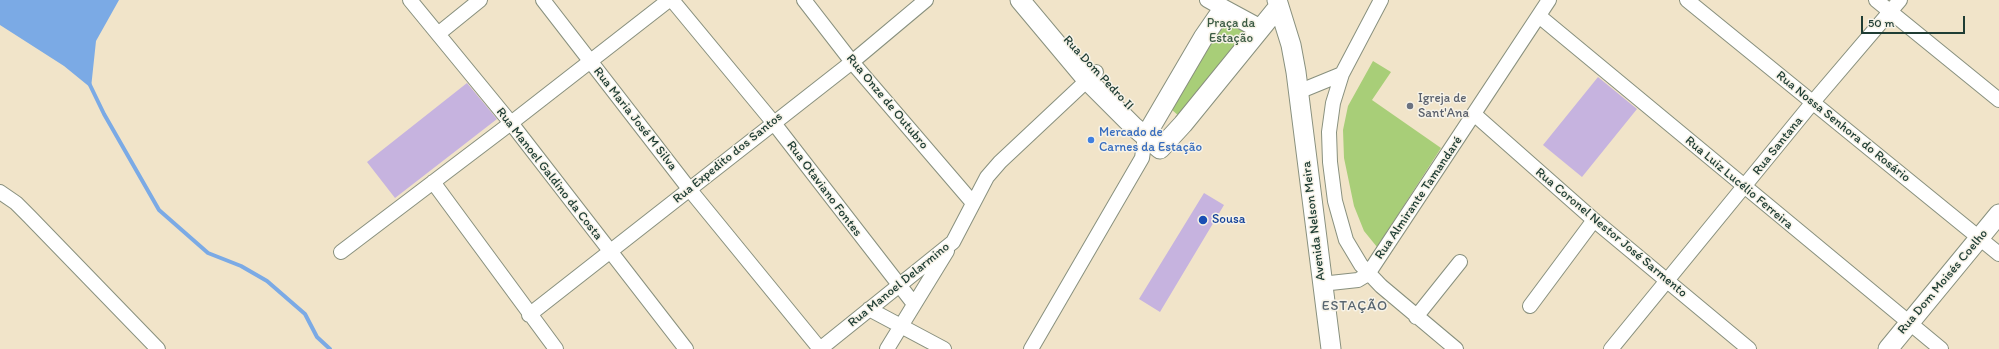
<!DOCTYPE html>
<html>
<head>
<meta charset="utf-8">
<style>
	body { margin:0 }
	#map { position:relative; width:1999px; height:349px; overflow:hidden; background:#f1e4c9; font-family:Itim,sans-serif }
	canvas { display:block }
	.scale { position:absolute; left:1861px; top:16px; width:104px; height:18px; box-sizing:border-box; border:2px solid #1f3d34; border-top:0; padding-left:5px; font-size:12px; line-height:14px; white-space:nowrap; color:#1f3d34; -webkit-text-stroke:3px #f7f3e8; paint-order:stroke }
</style>
</head>
<body>
<div id="map">
<canvas width="1999" height="349"></canvas>
<div class="scale">50 m</div>
</div>
<script>
const ctx = document.querySelector('canvas').getContext('2d');
ctx.lineJoin = 'round';
function fill(path, color) { ctx.fillStyle = color; ctx.fill(path, 'evenodd'); }
const shape = rows => new Path2D(rows.map(r => 'M' + r).join(''));
function stroke(path, color, width, dash) { ctx.strokeStyle = color; ctx.lineWidth = width; ctx.lineCap = dash ? 'butt' : 'round'; ctx.setLineDash(dash || []); ctx.stroke(path); }
function drawText(font, color, halo, rows, align = 'center') {
  ctx.font = font + ' Itim,sans-serif'; ctx.lineWidth = 3; ctx.setLineDash([]); ctx.textBaseline = 'middle'; ctx.strokeStyle = halo; ctx.fillStyle = color; for (const [text, x, y, turn = 0] of rows) {
    ctx.save(); ctx.translate(x, y); ctx.rotate((+turn || 0) * Math.PI / 180); ctx.textAlign = isNaN(turn) ? turn : align; if (halo) ctx.strokeText(text, 0, 0); ctx.fillText(text, 0, 0); ctx.restore();
  }
}
const green = shape([
	[1225,18,1246,32,1180,117,1171,109],
	[1373,61,1391,72,1372,100,1441,148,1377,247,1364,231,1354,206,1344,158,1343,130,1348,106]
]);
const water = shape([
	[0,0,119,0,96,41,91,88,64,66,0,25]
]);
const stream = shape([
	[89,83,104,114,159,210,208,253,241,266,267,281,305,314,317,337,330,349]
]);
const building = shape([
	[1598,77,1637,109,1582,177,1543,145],
	[467,83,497,119,395,198,367,162],
	[1204,193,1224,205,1160,312,1139,299]
]);
const street = shape([
	[410,0,511,123,686,349],
	[543,0,690,190,820,349],
	[672,0,773,122,914,304],
	[804,0,852,62,973,203],
	[1207,0,1223,9],
	[1381,0,1342,74,1333,103,1329,132,1330,162,1335,201,1346,240,1361,265,1381,286,1456,349],
	[1687,0,1999,254],
	[1876,0,1999,100],
	[1539,16,1941,349],
	[438,34,480,0],
	[1298,92,1342,74],
	[1474,114,1594,220,1749,349],
	[433,182,556,349],
	[0,192,16,203,29,216,158,349],
	[341,252,511,123,669,0],
	[1321,284,1358,280,1368,274,1549,0],
	[1530,306,1594,220],
	[869,309,944,349],
	[529,315,852,62,926,0],
	[1416,317,1460,262],
	[820,349,953,242,987,177,1000,162,1096,72],
	[887,349,947,251],
	[1031,349,1142,158,1145,137],
	[1611,349,1813,102,1900,0]
]);
const secondary = shape([
	[1020,0,1087,80,1133,126,1160,149,1183,124,1279,6],
	[1277,0,1291,45,1296,72,1331,349],
	[1145,137,1203,38,1223,9,1260,29],
	[1888,349,1999,214]
]);
const markers = [
	[1410,106,4,"#6b7280"],
	[1091,140,4,"#3f7fe0"],
	[1203,220,5,"#1a4fb4"]
];
const parkNames = [
	["Praça da",1231,24],
	["Estação",1231,39]
];
const streetNames = [
	["Rua Dom Pedro II",1098,73,47],
	["Rua Onze de Outubro",887,102,50],
	["Rua Maria José M Silva",635,119,52],
	["Rua Nossa Senhora do Rosário",1843,127,39],
	["Rua Santana",1778,146,-51],
	["Rua Expedito dos Santos",728,158,-39],
	["Rua Manoel Galdino da Costa",549,174,52],
	["Rua Luiz Lucélio Ferreira",1739,183,40],
	["Rua Otaviano Fontes",824,189,53],
	["Rua Almirante Tamandaré",1419,198,-56],
	["Avenida Nelson Meira",1314,221,-97],
	["Rua Coronel Nestor José Sarmento",1611,233,40],
	["Rua Dom Moisés Coelho",1943,282,-50],
	["Rua Manoel Delarmino",899,285,-39]
];
const worshipNames = [
	["Igreja de",1418,99],
	["Sant'Ana",1418,114]
];
const shopNames = [
	["Mercado de",1099,133],
	["Carnes da Estação",1099,148]
];
const transitNames = [
	["Sousa",1212,220]
];
const neighbourhoodNames = [
	["ESTAÇÃO",1355,306]
];
fill(green, '#a8ce78');
fill(water, '#7baae5');
stroke(stream, '#7baae5', 4);
fill(building, '#c6b3df');
stroke(street, '#88907e', 16);
stroke(secondary, '#88907e', 21);
stroke(street, '#fff', 14);
stroke(secondary, '#fff', 19);
for (const [x, y, r, color] of markers) { const dot = new Path2D(); dot.arc(x, y, r, 0, 2 * Math.PI); ctx.fillStyle = color; ctx.fill(dot); stroke(dot, '#f7f3e8', 1.5); }
drawText('13px', '#3a5a42', '#f7f3e8', parkNames);
drawText('13px', '#1f3d34', '#f7f3e8', streetNames);
drawText('13px', '#5b616d', '#f7f3e8', worshipNames, 'left');
drawText('13px', '#366cbe', '#f7f3e8', shopNames, 'left');
drawText('13px', '#164399', '#f7f3e8', transitNames, 'left');
ctx.letterSpacing = '1px';
drawText('14px', '#596670', '#f7f3e8', neighbourhoodNames);
ctx.letterSpacing = '0px';
</script>
</body>
</html>
